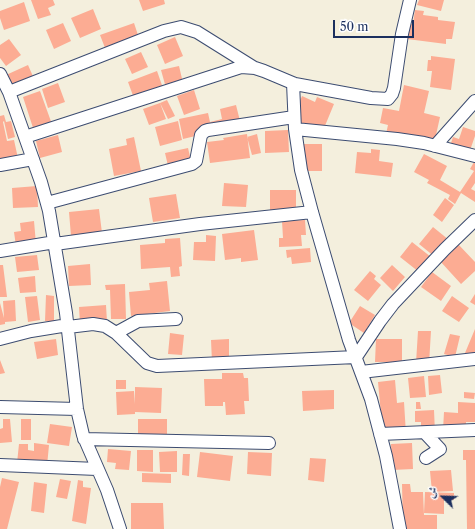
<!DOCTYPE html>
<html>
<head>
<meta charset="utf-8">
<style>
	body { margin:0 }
	#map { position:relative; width:475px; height:529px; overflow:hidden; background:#f4efdd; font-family:"Libre Caslon Text",Amiri,serif }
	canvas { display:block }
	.north { position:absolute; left:423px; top:477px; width:40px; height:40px; -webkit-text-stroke:3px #fff; paint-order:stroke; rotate:293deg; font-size:11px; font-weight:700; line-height:16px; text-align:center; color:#1b2f5e }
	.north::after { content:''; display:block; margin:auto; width:14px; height:18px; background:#1b2f5e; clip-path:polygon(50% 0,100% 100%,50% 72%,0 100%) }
	.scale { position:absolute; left:333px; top:20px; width:81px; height:18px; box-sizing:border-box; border:2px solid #1b2f5e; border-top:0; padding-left:5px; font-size:12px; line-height:14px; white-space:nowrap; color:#1b2f5e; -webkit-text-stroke:3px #fff; paint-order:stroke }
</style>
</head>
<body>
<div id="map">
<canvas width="475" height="529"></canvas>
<div class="north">ش</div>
<div class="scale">50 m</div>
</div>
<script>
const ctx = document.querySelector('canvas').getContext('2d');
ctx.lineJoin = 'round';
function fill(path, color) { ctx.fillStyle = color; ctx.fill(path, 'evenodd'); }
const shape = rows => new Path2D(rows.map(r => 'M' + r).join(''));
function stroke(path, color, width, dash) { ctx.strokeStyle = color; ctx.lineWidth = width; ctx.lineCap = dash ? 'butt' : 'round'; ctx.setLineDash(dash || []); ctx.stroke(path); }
const building = shape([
	[31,0,53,0,55,5,48,8,51,15,38,19],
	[139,0,164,0,165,4,143,11],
	[419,0,444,0,441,11,417,5],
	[24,2,30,21,4,30,0,18,0,11],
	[93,9,101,29,80,38,71,18],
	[415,10,424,11,423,15,438,17,438,20,455,22,452,39,446,39,446,44,407,39,409,24,413,24],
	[63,23,71,41,54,49,46,30],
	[134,23,140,41,107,53,100,35],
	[175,37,183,56,165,64,157,45],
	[9,39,21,55,6,66,0,58,0,45],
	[141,52,148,67,132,74,125,59],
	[431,56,455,59,451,90,430,87,432,71,427,71,428,60,431,60],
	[28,65,35,81,13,91,6,75],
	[179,66,183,83,166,88,161,70],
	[157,71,164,91,135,101,128,82],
	[58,83,65,102,48,108,42,89],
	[404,85,429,91,424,113,440,117,434,144,386,134,388,125,380,123,383,108,399,111],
	[194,90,200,109,184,115,177,96],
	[40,91,53,127,35,134,23,97],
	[302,96,315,102,317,97,334,104,322,133,292,120],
	[167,100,175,116,168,119,160,103],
	[160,103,166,119,149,125,143,109],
	[236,105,241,125,183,139,179,119,208,113,210,122,222,119,220,109],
	[4,115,6,122,11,121,15,137,8,139,4,121,3,122,7,141,14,140,19,163,0,168,0,116],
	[178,121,182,140,160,146,155,127],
	[463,127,475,131,475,136,468,156,449,149,453,137,459,139],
	[288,130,289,152,265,153,265,131],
	[247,134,250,158,210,163,207,142,224,140,223,138],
	[257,134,261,153,252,155,247,137],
	[58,135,62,152,40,158,36,141],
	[134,137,141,171,114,176,109,149,127,145,126,139],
	[303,144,322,144,322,171,303,171],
	[188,148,192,165,169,170,165,153],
	[371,149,380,150,379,161,393,163,391,177,355,173,357,152,371,153],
	[424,154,447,166,440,180,460,192,474,171,470,169,474,162,475,163,475,183,471,189,475,191,475,202,461,193,455,204,448,199,450,195,427,183,429,180,414,172],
	[224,183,248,185,246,207,222,206],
	[37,186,38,207,13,208,12,188],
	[270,190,296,190,296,209,270,210],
	[176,194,180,218,153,222,149,198],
	[445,198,454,205,442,222,433,215],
	[99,209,102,233,71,236,69,212],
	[305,220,306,235,301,235,302,246,279,247,279,238,283,238,282,221],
	[34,221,36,244,16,246,14,232,21,231,20,223],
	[433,227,449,240,435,257,419,244],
	[254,230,258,260,241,262,241,258,225,260,222,234],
	[206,235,216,236,215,261,193,260,194,242,206,242],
	[180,238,182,266,179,267,180,276,171,277,170,267,141,269,140,245,165,243,165,239],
	[412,242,431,257,419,272,400,257],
	[458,244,475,262,475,271,461,284,440,261],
	[310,248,311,262,292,264,291,257,287,258,286,250],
	[37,255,39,270,17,272,15,257],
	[90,264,91,285,69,286,68,266],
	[0,265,3,265,7,297,0,297],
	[392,265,405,277,393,291,380,278],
	[370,271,376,276,374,279,381,285,368,301,354,290],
	[432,272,451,286,441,301,421,287],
	[35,276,36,292,20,293,18,278],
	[167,281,170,311,131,316,129,292,150,290,149,283],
	[125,284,126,319,111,319,110,290,106,290,105,285],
	[475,294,475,305,470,302],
	[46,295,54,296,54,321,45,321],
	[37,296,40,320,28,322,25,297],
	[452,296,469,308,459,322,442,311],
	[15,300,16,321,5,322,5,324,0,325,0,303,4,318,3,301],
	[106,305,107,322,80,324,79,307],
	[360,306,375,315,364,333,349,323],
	[475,329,475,357,465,353],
	[418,331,431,331,429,364,416,363],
	[170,333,184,335,182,355,168,354],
	[450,334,460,336,455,357,444,354],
	[56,339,58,355,37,359,34,342],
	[229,339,229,362,212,362,211,340],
	[376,339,402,339,402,367,393,362,375,362],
	[0,360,5,373,0,374],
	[222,373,243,373,244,378,248,378,249,401,244,401,245,414,226,415,225,402,223,402,223,406,205,406,204,379,222,379],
	[440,375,442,393,429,395,428,376],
	[424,376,426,397,410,398,408,378],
	[116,380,126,380,126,389,116,389],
	[395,380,397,403,404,402,406,434,383,436,378,382],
	[135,387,162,388,161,413,135,412,135,414,117,415,116,392,134,391,135,404],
	[334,390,334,409,303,411,302,391],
	[464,392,475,393,474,399,464,398],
	[416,402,420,402,421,409,416,409],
	[458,402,475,403,475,422,466,422,466,431,443,430,444,412,458,413],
	[434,410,435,433,421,434,421,422,415,422,415,411],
	[3,419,10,419,12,442,0,443,0,429,3,428],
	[21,419,31,419,31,440,21,440],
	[138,419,167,419,167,442,138,442],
	[50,424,72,427,69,446,47,443],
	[34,443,49,445,47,466,17,463,19,444,28,444,28,450,34,451],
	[412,443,413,469,392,470,391,444],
	[108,449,131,451,129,470,115,469,116,463,107,462],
	[137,450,153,450,153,472,137,471],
	[463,450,475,450,475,529,467,529,466,460,463,460],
	[177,451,177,472,160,472,159,452],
	[200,452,233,456,230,481,197,477],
	[248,452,272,453,271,476,247,474],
	[183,454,190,454,189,476,182,475],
	[310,458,326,459,324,482,308,480],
	[451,470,453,491,432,492,430,471],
	[142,473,171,474,171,483,142,482],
	[2,478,19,482,7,529,0,529,0,487],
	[60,479,71,481,67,499,56,497],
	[78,480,83,481,83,487,91,488,86,524,72,521],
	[34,482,47,484,44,513,31,511],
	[402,484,410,484,411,492,423,492,424,515,437,515,437,529,403,529],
	[425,492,454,493,454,500,444,499,444,514,424,513],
	[131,503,163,503,164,529,131,529]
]);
const minor = shape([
	[0,74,9,92,41,182,49,211,66,313,77,409,83,435,107,490,120,529],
	[293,83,295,129,301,170,312,212,349,340,371,399,386,456,400,529],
	[9,92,164,31,181,27,197,32,253,67],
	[295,129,397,139,424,143,475,156],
	[25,137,241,67,255,68,264,71,295,84,371,98,388,99,392,94,394,88,402,34,410,0],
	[435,146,475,101],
	[0,165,33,159],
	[47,203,192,164,196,161,201,135,205,131,208,130,294,117],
	[55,244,200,224,312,212],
	[0,251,55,242],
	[68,327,93,324,105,326,116,333,147,363,157,366,356,357,380,321,393,304,445,249,475,220],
	[116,333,138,321,176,319],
	[0,339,31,331,68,325],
	[361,372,475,359],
	[0,407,77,409],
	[425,433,440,449,426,458],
	[380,434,475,430],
	[84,439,269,443],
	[0,465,97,469]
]);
fill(building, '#fcac93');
stroke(minor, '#3c4c71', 14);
stroke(minor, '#fff', 12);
</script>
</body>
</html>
